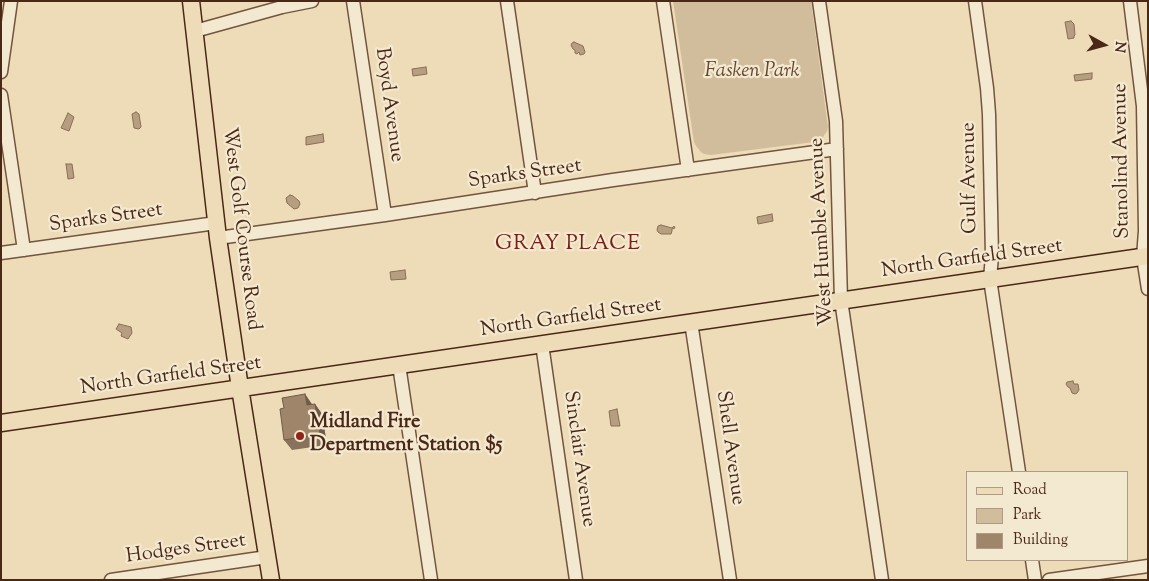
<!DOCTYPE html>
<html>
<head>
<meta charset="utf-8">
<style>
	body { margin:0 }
	#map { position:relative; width:1149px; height:581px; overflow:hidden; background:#eddcb7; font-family:"Sorts Mill Goudy",serif }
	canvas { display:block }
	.frame { position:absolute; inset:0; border:2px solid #4a2716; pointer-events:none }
	.legend { position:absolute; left:966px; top:471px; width:162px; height:90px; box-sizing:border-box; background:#f3e8d0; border:1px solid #af9b86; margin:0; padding:6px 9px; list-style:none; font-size:15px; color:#4a2716 }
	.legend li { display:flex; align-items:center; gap:10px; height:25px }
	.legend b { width:25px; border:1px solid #af9b86 }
	.north { position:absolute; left:1079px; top:20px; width:50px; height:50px; -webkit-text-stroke:4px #f3e8d0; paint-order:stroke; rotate:97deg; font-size:14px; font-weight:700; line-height:20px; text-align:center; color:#4a2716 }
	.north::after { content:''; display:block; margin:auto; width:18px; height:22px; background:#4a2716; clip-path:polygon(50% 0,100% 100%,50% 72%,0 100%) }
</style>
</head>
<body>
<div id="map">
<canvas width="1149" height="581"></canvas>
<div class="frame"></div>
<ul class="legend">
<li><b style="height:6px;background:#eddcb7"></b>Road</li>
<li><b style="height:14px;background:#d1bd9c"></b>Park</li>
<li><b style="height:14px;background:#9f856a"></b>Building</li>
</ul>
<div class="north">N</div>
</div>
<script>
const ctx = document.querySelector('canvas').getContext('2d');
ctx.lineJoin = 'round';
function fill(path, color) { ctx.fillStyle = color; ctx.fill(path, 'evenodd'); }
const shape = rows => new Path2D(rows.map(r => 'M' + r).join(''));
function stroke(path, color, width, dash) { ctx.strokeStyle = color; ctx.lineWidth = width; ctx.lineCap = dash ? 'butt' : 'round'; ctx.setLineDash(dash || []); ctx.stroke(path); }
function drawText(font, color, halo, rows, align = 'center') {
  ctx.font = font + ' "Sorts Mill Goudy",serif'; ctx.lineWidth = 4.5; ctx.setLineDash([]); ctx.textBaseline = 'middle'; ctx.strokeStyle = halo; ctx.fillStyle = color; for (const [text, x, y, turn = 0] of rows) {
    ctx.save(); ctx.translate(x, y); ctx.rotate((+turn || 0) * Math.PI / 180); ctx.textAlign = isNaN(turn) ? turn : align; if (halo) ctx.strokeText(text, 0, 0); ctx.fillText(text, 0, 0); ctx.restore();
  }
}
const green = shape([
	[673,1,811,1,828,127,827,131,823,137,814,142,711,155,704,154,701,152,696,146,694,142]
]);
const water = shape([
	[1071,21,1074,24,1075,35,1074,36,1074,38,1068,39,1065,22,1071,21],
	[574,42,583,46,585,52,584,54,580,55,579,52,577,54,575,53,575,50,573,49,571,45,572,43,574,42],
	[426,67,427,74,413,76,412,69,426,67],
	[1092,73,1092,79,1075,81,1074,75,1092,73],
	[136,112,139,114,141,127,139,129,134,128,132,114,136,112],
	[68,113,74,117,69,131,61,128,68,113],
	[323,134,324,142,306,145,306,137,323,134],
	[66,164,72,164,74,178,68,179,66,164],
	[290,195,293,196,299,201,300,204,298,208,294,209,287,203,286,198,290,195],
	[772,214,773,221,758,224,757,217,772,214],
	[661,225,672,228,674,226,675,228,672,229,672,231,671,234,661,234,658,232,657,230,658,226,661,225],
	[405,270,406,279,391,280,390,272,405,270],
	[119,324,131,327,132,333,128,339,121,336,122,333,116,329,119,324],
	[1073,381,1074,384,1078,384,1079,390,1077,393,1075,394,1072,393,1070,388,1068,387,1066,384,1067,382,1073,381],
	[617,409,620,426,611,426,609,411,617,409]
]);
const minor = shape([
	[353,1,385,215],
	[507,1,535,193],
	[663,1,688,170],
	[819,1,836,121,841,300,882,580],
	[975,1,987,88,989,114,992,256,990,279,1019,472],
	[1130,1,1143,106,1145,231,1143,257,1148,289],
	[195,31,282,7,312,1],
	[1,72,11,1],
	[1,95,24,250],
	[218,238,385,215,613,180,837,149],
	[1,253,216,223],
	[691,322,730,580],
	[542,344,576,580],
	[399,365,431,580],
	[1032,560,1035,580],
	[111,580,267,557],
	[1049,580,1148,566]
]);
const major = shape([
	[191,1,218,238,240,388,271,580],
	[1,423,1148,256]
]);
const wall = shape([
	[305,394,312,404,315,404,322,414,327,445,292,450,284,440,284,408]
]);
const shadedWall = shape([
	[305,394,312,405,307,405],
	[315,404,322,414,327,445,320,434]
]);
const building = shape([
	[305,394,307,405,315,404,320,434,284,440,280,409,284,408,282,398,305,394]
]);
const markers = [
	[300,436,5,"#8f2418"]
];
const parkNames = [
	["Fasken Park",752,73]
];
const streetNames = [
	["Boyd Avenue",388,105,82],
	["Stanolind Avenue",1123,161,-91],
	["Sparks Street",525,175,-8],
	["Gulf Avenue",971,178,-91],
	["Sparks Street",106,219,-8],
	["West Golf Course Road",240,229,83],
	["West Humble Avenue",823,232,-93],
	["North Garfield Street",972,260,-8],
	["North Garfield Street",571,319,-8],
	["North Garfield Street",171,377,-8],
	["Shell Avenue",729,448,82],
	["Sinclair Avenue",578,459,82],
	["Hodges Street",186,550,-8]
];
const poiNames = [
	["Midland Fire",310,424],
	["Department Station $5",310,447]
];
const neighbourhoodNames = [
	["GRAY PLACE",568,245]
];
fill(green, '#d1bd9c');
fill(water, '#b69e80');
stroke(water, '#8b6e56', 1);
stroke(minor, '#73543e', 15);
stroke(major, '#4a2716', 19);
stroke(minor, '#f3e8d0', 12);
stroke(major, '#eddcb7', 16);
fill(wall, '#89725b');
fill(shadedWall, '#6f5d4a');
fill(building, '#9f856a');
stroke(building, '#6f5d4a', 1);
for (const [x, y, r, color] of markers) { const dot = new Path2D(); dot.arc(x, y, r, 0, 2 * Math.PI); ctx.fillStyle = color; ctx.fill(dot); stroke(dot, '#f3e8d0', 2); }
drawText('italic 20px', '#654531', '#f3e8d0', parkNames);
drawText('20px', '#4a2716', '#f3e8d0', streetNames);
drawText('bold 20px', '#4a2716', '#f3e8d0', poiNames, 'left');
ctx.letterSpacing = '1px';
drawText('21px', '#7a1f14', '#f3e8d0', neighbourhoodNames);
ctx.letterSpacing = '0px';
</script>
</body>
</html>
